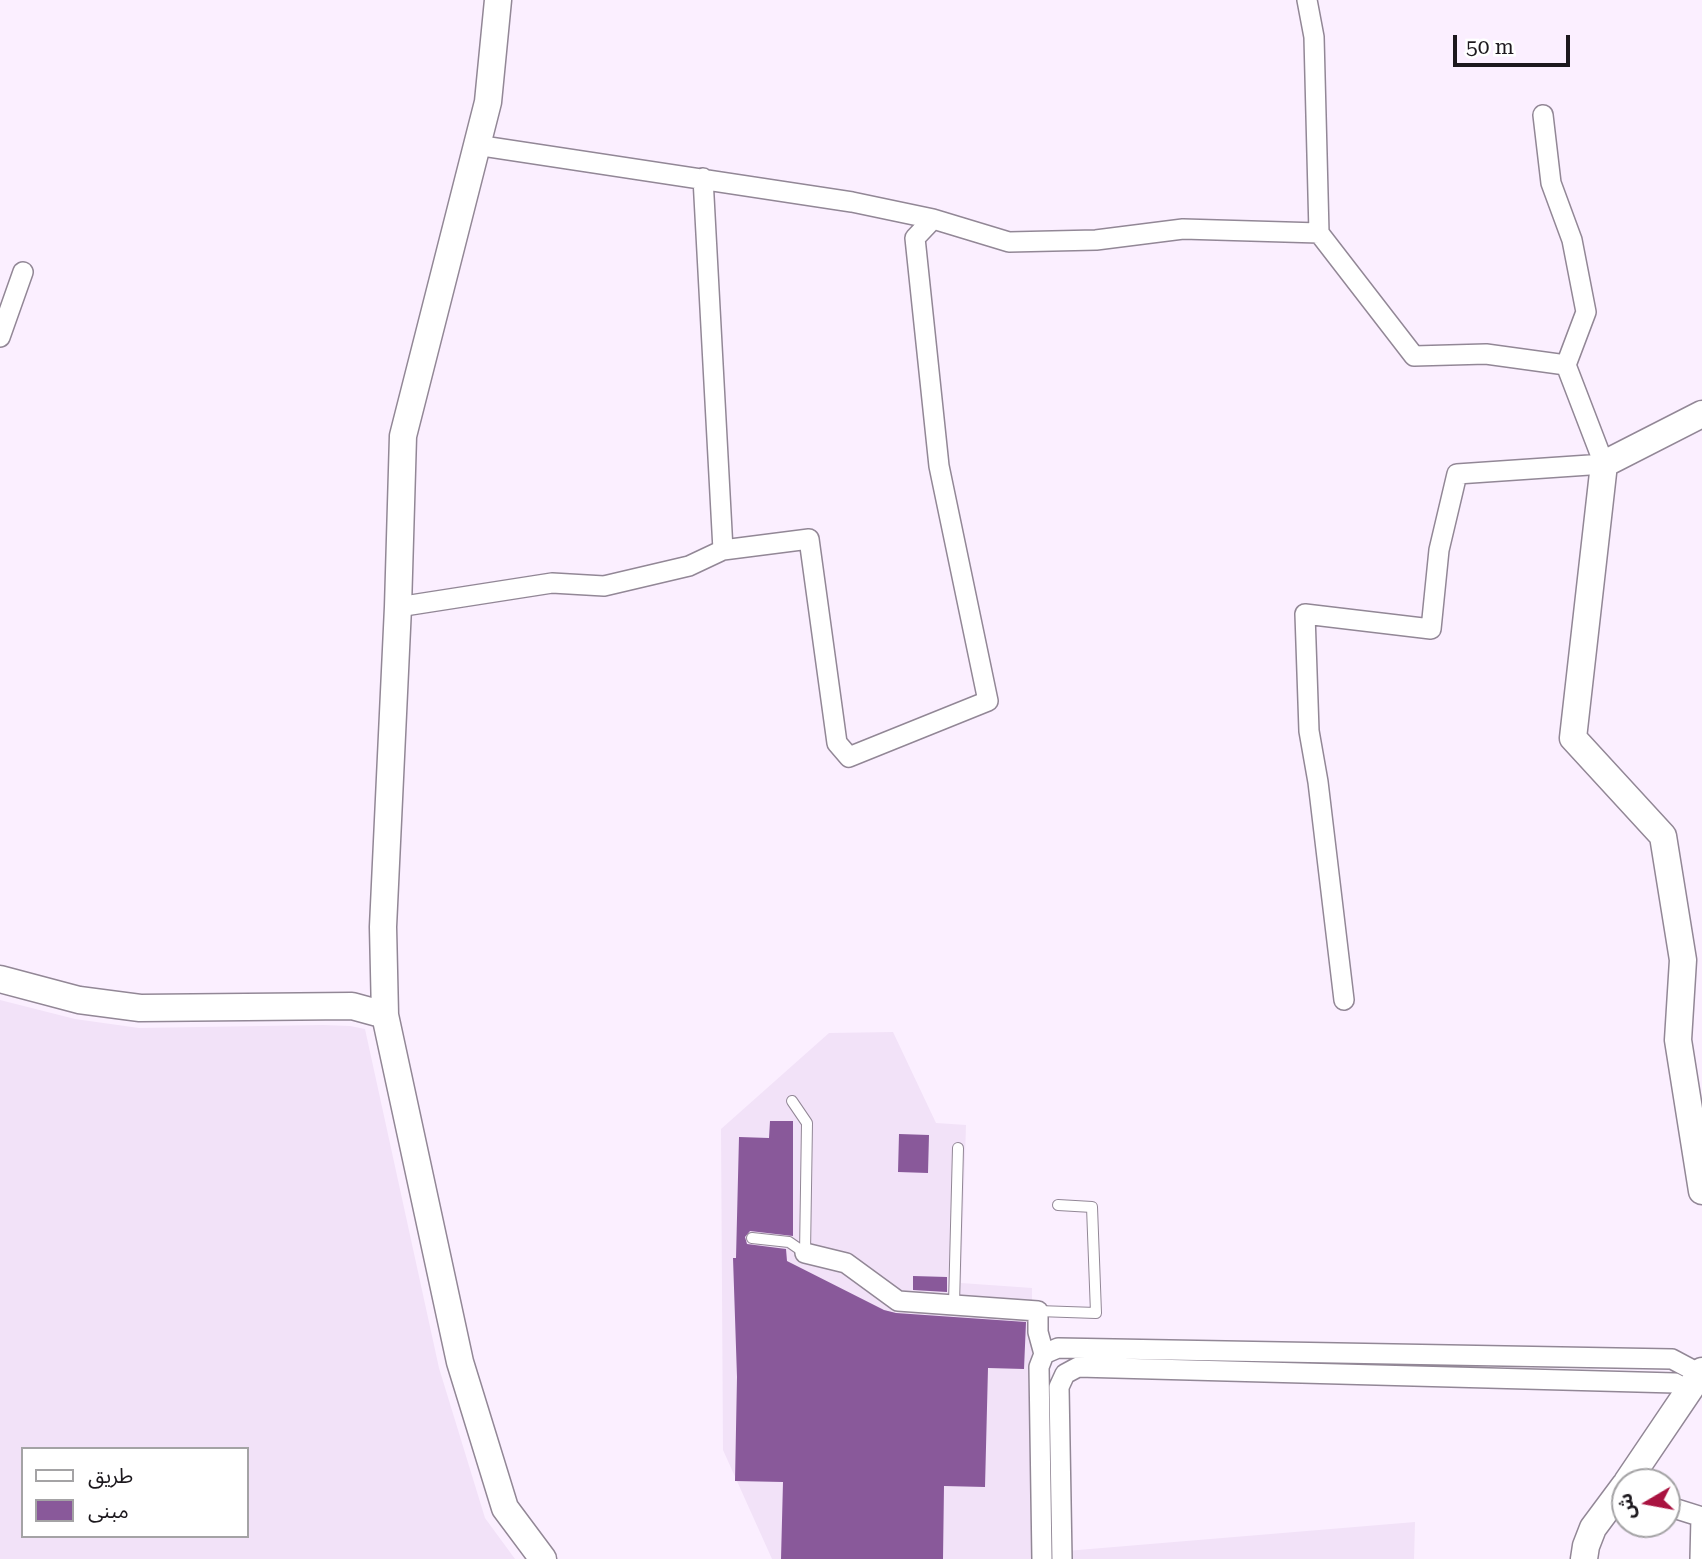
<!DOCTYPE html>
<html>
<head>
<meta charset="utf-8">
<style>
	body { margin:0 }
	#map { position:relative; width:1702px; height:1559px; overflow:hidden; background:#fbefff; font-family:"Roboto Serif","Noto Sans Arabic",serif }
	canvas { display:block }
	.legend { position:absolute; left:21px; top:1447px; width:228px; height:91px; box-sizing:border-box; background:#fff; border:2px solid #a4a3a5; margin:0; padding:9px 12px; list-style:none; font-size:21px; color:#1c181d }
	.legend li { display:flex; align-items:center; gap:14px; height:35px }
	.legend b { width:35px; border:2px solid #a4a3a5 }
	.north { position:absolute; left:1611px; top:1468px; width:70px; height:70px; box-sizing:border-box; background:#fff; border:2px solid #a4a3a5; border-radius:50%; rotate:260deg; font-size:19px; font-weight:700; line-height:28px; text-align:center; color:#1c181d }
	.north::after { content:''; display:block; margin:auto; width:24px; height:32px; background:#a91340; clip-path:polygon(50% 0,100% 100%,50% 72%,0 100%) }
	.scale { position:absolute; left:1453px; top:35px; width:117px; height:32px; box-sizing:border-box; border:4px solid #1c181d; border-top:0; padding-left:9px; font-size:21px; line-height:24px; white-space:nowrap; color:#1c181d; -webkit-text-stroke:5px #fff; paint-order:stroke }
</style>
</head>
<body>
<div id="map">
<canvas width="1702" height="1559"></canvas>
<ul class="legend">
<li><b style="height:9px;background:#fff"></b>طريق</li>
<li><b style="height:19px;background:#89599a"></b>مبنى</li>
</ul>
<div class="north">ش</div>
<div class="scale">50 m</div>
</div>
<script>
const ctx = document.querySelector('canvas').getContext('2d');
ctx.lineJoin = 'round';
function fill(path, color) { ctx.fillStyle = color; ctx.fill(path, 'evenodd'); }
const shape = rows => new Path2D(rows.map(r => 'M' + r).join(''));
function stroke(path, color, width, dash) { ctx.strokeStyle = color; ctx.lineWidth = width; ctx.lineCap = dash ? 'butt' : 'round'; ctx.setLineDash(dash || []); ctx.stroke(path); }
const built = shape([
	[0,1000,75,1019,139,1028,323,1025,350,1026,365,1029,439,1368,485,1518,515,1559,0,1559],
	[23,1449,247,1449,247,1536,23,1536],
	[893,1032,936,1123,966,1125,961,1283,1032,1288,1032,1559,772,1559,723,1450,721,1129,829,1033],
	[1415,1522,1414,1559,1066,1559,1066,1551]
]);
const building = shape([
	[770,1121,793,1121,793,1236,750,1231,745,1237,747,1244,786,1249,787,1261,884,1310,896,1313,1026,1322,1024,1369,988,1368,985,1487,944,1486,943,1559,781,1559,783,1482,735,1481,737,1377,733,1258,736,1258,739,1137,769,1138],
	[899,1134,929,1135,928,1173,898,1172],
	[913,1276,947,1277,947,1292,913,1290]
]);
const lane = shape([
	[792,1101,807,1123,805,1253],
	[752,1238,789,1242,805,1253],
	[954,1304,958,1148],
	[1038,1311,1096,1313,1092,1207,1058,1205]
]);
const street = shape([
	[1307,0,1314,37,1319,233,1414,356,1486,354,1566,365,1604,464,1457,474,1439,550,1431,629,1305,614,1309,731,1318,782,1344,1000],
	[1543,115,1551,183,1572,240,1586,312,1566,365],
	[476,145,852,202,933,219,1009,242,1096,240,1183,229,1319,233],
	[0,337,23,272],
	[723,550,809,539,837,743,849,757,988,701,939,466,915,238,933,219],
	[398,607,552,583,604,586,689,566,723,550,703,178],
	[805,1253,846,1263,898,1301,1038,1311,1038,1332,1044,1354],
	[1667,1506,1702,1517],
	[1042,1559,1039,1367,1044,1354,1058,1348,1672,1359,1700,1374],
	[1062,1559,1059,1387,1065,1374,1078,1367,1675,1383,1688,1390],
	[1700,1559,1701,1517]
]);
const secondary = shape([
	[498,0,488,102,403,436,398,607,383,927,385,1015,460,1362,505,1508,543,1559],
	[1702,414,1604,464,1573,738,1663,836,1683,960,1678,1040,1702,1191],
	[0,979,79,1000,140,1008,352,1006,385,1015],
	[1627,1482,1702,1371],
	[1584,1559,1586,1546,1593,1528,1625,1485]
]);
fill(built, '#f2e2f8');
fill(building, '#89599a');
stroke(lane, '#928796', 12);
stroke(street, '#928796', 22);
stroke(secondary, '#928796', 29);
stroke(lane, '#fff', 10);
stroke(street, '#fff', 19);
stroke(secondary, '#fff', 26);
</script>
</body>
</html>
